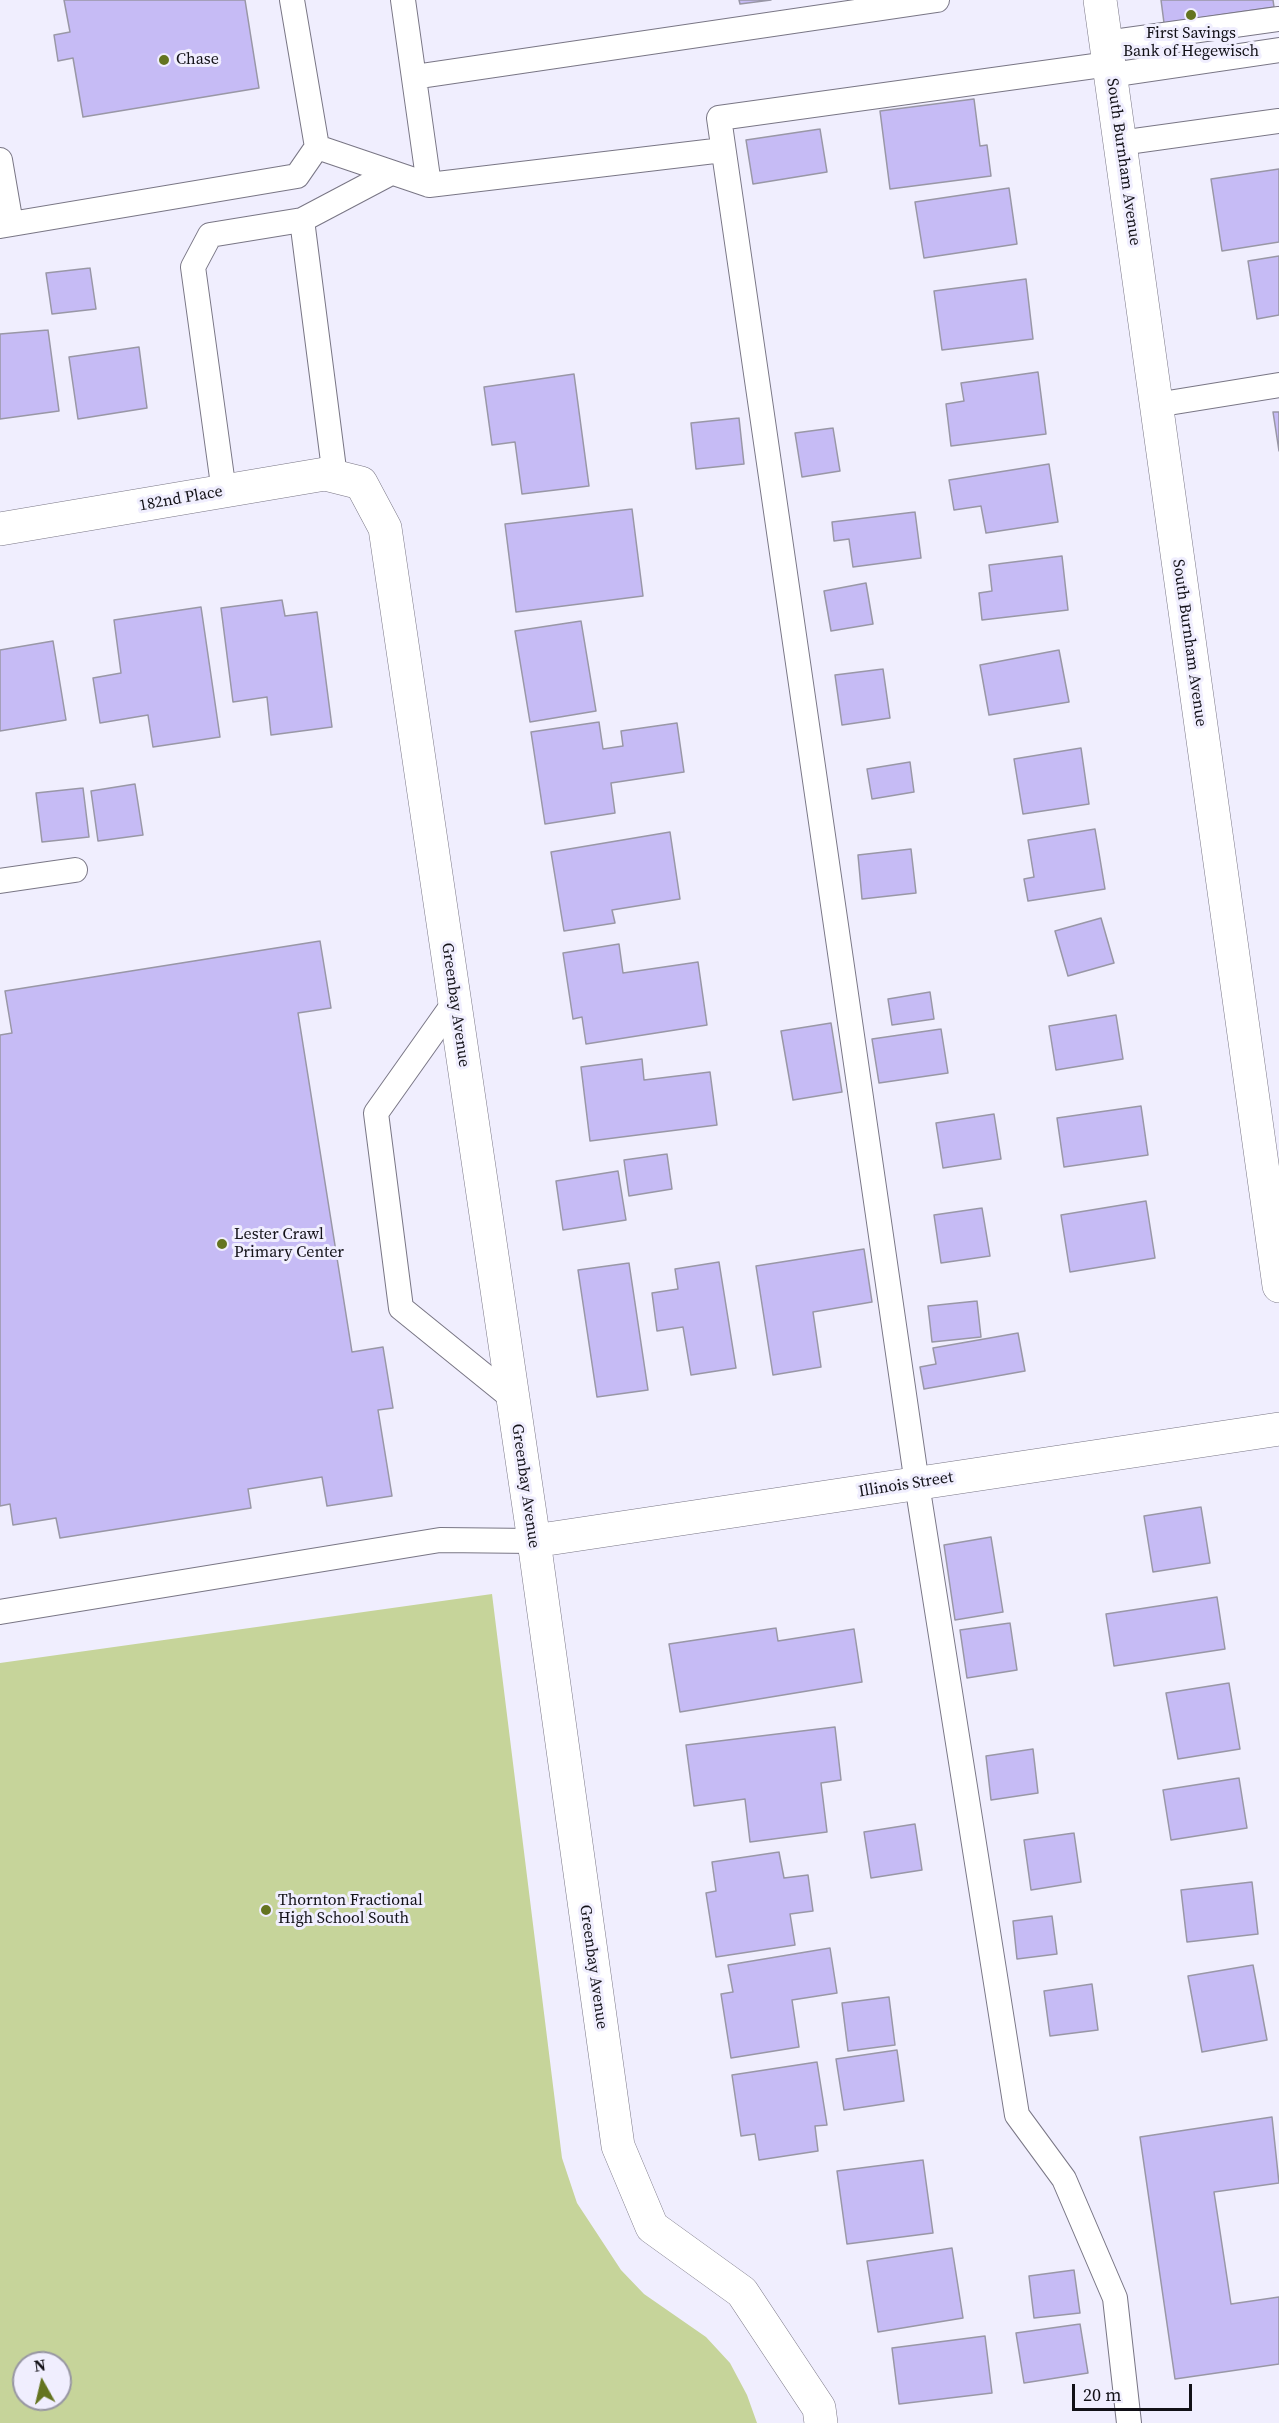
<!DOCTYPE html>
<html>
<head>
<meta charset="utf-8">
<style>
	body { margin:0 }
	#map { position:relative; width:1279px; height:2423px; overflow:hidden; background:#f0eefe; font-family:"Source Serif 4",serif }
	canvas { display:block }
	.north { position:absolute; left:12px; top:2351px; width:60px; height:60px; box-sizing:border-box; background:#f0eefe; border:2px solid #9796a2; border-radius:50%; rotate:352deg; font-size:16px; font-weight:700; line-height:24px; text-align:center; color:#121117 }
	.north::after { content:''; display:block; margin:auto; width:21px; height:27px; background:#647420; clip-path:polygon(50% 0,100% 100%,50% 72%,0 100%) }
	.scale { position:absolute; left:1072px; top:2384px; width:120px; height:27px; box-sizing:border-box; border:3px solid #121117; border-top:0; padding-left:8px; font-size:18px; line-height:21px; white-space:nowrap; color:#121117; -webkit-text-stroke:4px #f0eefe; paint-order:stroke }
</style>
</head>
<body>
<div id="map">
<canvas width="1279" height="2423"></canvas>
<div class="north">N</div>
<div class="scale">20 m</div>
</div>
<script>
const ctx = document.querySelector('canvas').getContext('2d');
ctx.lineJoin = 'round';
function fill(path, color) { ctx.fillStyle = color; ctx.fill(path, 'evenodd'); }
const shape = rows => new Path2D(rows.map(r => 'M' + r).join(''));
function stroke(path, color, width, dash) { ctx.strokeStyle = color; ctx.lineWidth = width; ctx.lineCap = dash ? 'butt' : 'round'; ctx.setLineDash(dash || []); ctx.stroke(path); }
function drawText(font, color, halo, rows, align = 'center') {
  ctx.font = font + ' "Source Serif 4",serif'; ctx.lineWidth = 6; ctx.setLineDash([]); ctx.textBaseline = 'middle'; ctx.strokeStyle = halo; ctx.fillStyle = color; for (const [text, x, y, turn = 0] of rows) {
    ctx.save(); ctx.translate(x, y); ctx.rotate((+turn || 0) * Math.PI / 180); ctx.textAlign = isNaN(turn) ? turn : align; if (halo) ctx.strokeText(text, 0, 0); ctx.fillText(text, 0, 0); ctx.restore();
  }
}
const green = shape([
	[492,1594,562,2158,577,2203,621,2270,644,2294,706,2337,730,2363,747,2395,757,2423,0,2423,0,1663],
	[24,2363,60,2363,60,2399,24,2399]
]);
const building = shape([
	[64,0,245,0,259,88,83,117,73,58,58,61,54,35,70,32,64,0],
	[739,0,771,0,740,4,739,0],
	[1161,0,1273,0,1274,7,1164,23,1161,0],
	[974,99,980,146,987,145,991,176,890,189,880,111,974,99],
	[820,129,827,172,753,184,746,140,820,129],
	[1279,169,1279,242,1222,251,1211,179,1279,169],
	[1009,188,1017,244,924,258,915,202,1009,188],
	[1279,256,1279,315,1257,319,1248,261,1279,256],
	[90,268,96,309,52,314,46,273,90,268],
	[1026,279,1033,339,942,350,934,291,1026,279],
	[48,330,59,411,0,419,0,334,48,330],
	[139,347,147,408,78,419,69,357,139,347],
	[1038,372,1046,434,951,446,946,404,964,401,961,383,1038,372],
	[574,374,589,486,522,494,515,442,492,445,484,387,574,374],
	[1273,412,1279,412,1279,451,1273,412],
	[739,418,744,464,696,469,691,423,739,418],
	[833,428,840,471,802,477,795,433,833,428],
	[1049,464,1058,522,986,533,981,506,954,510,949,480,1049,464],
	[632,509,643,596,516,612,505,524,632,509],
	[915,512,921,558,853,567,849,539,834,541,832,522,915,512],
	[1062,556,1068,610,982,620,979,593,992,591,989,565,1062,556],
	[866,583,873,624,831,631,824,591,866,583],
	[282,600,285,616,317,612,332,727,271,735,267,697,233,702,221,608,282,600],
	[201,607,220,737,153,747,148,715,100,723,93,678,121,673,114,620,201,607],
	[581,621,596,711,530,722,515,631,581,621],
	[53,641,66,720,0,731,0,650,53,641],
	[1059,650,1069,702,989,715,980,665,1059,650],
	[883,669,890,718,842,725,835,675,883,669],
	[599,722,603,749,623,746,621,731,677,723,684,772,611,783,615,813,545,824,531,732,599,722],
	[1081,748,1089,804,1023,814,1014,759,1081,748],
	[910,762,914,792,872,799,867,769,910,762],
	[135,784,143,835,98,841,91,791,135,784],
	[83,788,89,837,42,842,36,793,83,788],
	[1095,829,1105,889,1028,901,1024,879,1034,877,1028,840,1095,829],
	[670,832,680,899,612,910,615,923,564,931,551,852,670,832],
	[911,849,916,893,862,899,858,855,911,849],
	[1101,918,1114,963,1068,976,1055,931,1101,918],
	[320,941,331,1008,298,1013,352,1352,383,1347,393,1408,378,1410,392,1496,327,1506,322,1477,248,1489,251,1508,60,1538,56,1518,13,1525,10,1504,0,1506,0,1035,12,1033,5,991,320,941],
	[619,944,623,973,698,962,707,1025,586,1044,582,1017,573,1019,563,953,619,944],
	[930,992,934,1019,892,1025,888,999,930,992],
	[1116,1015,1123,1059,1056,1070,1049,1026,1116,1015],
	[831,1023,842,1092,793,1100,781,1031,831,1023],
	[941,1029,948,1073,879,1083,872,1039,941,1029],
	[642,1059,644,1080,710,1072,717,1125,590,1141,581,1067,642,1059],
	[1141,1106,1148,1155,1064,1167,1057,1118,1141,1106],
	[994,1114,1001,1159,943,1168,936,1123,994,1114],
	[667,1154,672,1189,629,1196,624,1160,667,1154],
	[618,1171,626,1220,563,1230,556,1181,618,1171],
	[1146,1201,1155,1258,1070,1272,1061,1215,1146,1201],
	[982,1208,990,1256,941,1263,934,1215,982,1208],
	[864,1249,872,1302,813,1312,821,1367,773,1375,756,1266,864,1249],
	[719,1262,736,1368,691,1375,683,1327,657,1331,652,1293,678,1289,675,1269,719,1262],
	[629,1263,648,1390,597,1397,578,1270,629,1263],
	[977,1301,981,1337,932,1342,928,1306,977,1301],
	[1018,1333,1025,1371,924,1389,920,1367,936,1364,933,1348,1018,1333],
	[1201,1507,1210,1563,1153,1572,1144,1516,1201,1507],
	[991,1537,1003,1612,955,1620,944,1545,991,1537],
	[1217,1597,1225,1649,1114,1666,1106,1614,1217,1597],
	[1010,1623,1017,1670,967,1678,960,1630,1010,1623],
	[776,1628,778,1641,854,1629,862,1682,680,1712,669,1644,776,1628],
	[1229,1683,1240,1749,1178,1759,1166,1693,1229,1683],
	[835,1727,841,1780,821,1783,827,1832,750,1842,745,1799,694,1806,686,1745,835,1727],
	[1033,1749,1038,1793,991,1800,986,1756,1033,1749],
	[1239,1778,1247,1828,1171,1840,1163,1790,1239,1778],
	[915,1824,922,1870,871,1878,864,1832,915,1824],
	[1074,1833,1081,1882,1031,1890,1024,1840,1074,1833],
	[779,1852,784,1878,808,1875,813,1911,790,1914,795,1945,716,1957,706,1893,716,1891,712,1862,779,1852],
	[1252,1882,1258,1934,1187,1942,1181,1890,1252,1882],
	[1052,1916,1057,1954,1017,1959,1013,1921,1052,1916],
	[830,1948,837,1993,792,2000,799,2047,731,2058,721,1994,733,1992,728,1965,830,1948],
	[1253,1965,1267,2040,1202,2052,1188,1976,1253,1965],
	[1092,1984,1098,2030,1050,2036,1044,1991,1092,1984],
	[889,1997,895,2045,848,2051,842,2003,889,1997],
	[897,2050,904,2101,844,2110,836,2059,897,2050],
	[817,2062,827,2125,815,2126,818,2151,759,2160,755,2134,741,2136,732,2075,817,2062],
	[1272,2117,1279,2183,1214,2192,1231,2304,1279,2297,1279,2364,1175,2379,1140,2137,1272,2117],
	[923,2160,933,2233,847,2244,837,2171,923,2160],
	[952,2248,963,2318,878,2332,867,2261,952,2248],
	[1074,2270,1080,2313,1034,2318,1029,2276,1074,2270],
	[1080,2324,1088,2373,1024,2383,1016,2333,1080,2324],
	[985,2336,992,2393,899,2404,892,2348,985,2336]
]);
const service = shape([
	[403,0,429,185,723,150],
	[1106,43,1279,19],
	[1109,64,719,118,917,1484,1017,2115,1064,2179,1115,2298,1129,2423],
	[1111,75,1279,50],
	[414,77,937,0],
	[1120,143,1279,121],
	[317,147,429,185],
	[0,160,11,224],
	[302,220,391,173],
	[0,226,297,176,317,147,292,0],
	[1156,405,1279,385],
	[224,492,193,267,210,235,302,220,335,477],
	[0,881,75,870],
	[454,1003,376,1113,401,1308,512,1398],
	[0,1612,440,1540,534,1541]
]);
const minor = shape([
	[0,529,325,474,361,483,385,528,534,1541,618,2146,652,2227,742,2292,819,2408,821,2423],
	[534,1541,1279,1429]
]);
const secondary = shape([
	[1100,0,1279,1286]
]);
const markers = [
	[1191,15,6,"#647420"],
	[164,60,6,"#647420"],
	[222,1244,6,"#647420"],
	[266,1910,6,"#647420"]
];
const poiNames = [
	["First Savings",1191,34,"center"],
	["Bank of Hegewisch",1191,52,"center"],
	["Chase",176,60],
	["Lester Crawl",234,1235],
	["Primary Center",234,1253],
	["Thornton Fractional",278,1901],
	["High School South",278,1919]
];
const streetNames = [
	["South Burnham Avenue",1123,162,82],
	["182nd Place",181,499,-10],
	["South Burnham Avenue",1189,643,82],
	["Greenbay Avenue",455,1005,82],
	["Illinois Street",906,1485,-9],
	["Greenbay Avenue",525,1486,82],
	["Greenbay Avenue",593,1967,82]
];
fill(green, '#c6d49a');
fill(building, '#c6bbf5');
stroke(building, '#9997a6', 1.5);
stroke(service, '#797685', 26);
stroke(minor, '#797685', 34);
stroke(secondary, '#797685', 34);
stroke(service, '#fff', 24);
stroke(minor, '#fff', 33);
stroke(secondary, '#fff', 33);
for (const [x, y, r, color] of markers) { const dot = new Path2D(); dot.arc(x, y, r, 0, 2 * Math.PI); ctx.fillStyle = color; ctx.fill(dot); stroke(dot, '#f0eefe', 2); }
drawText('16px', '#121117', '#f0eefe', poiNames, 'left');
drawText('16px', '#121117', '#f0eefe', streetNames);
</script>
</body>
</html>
